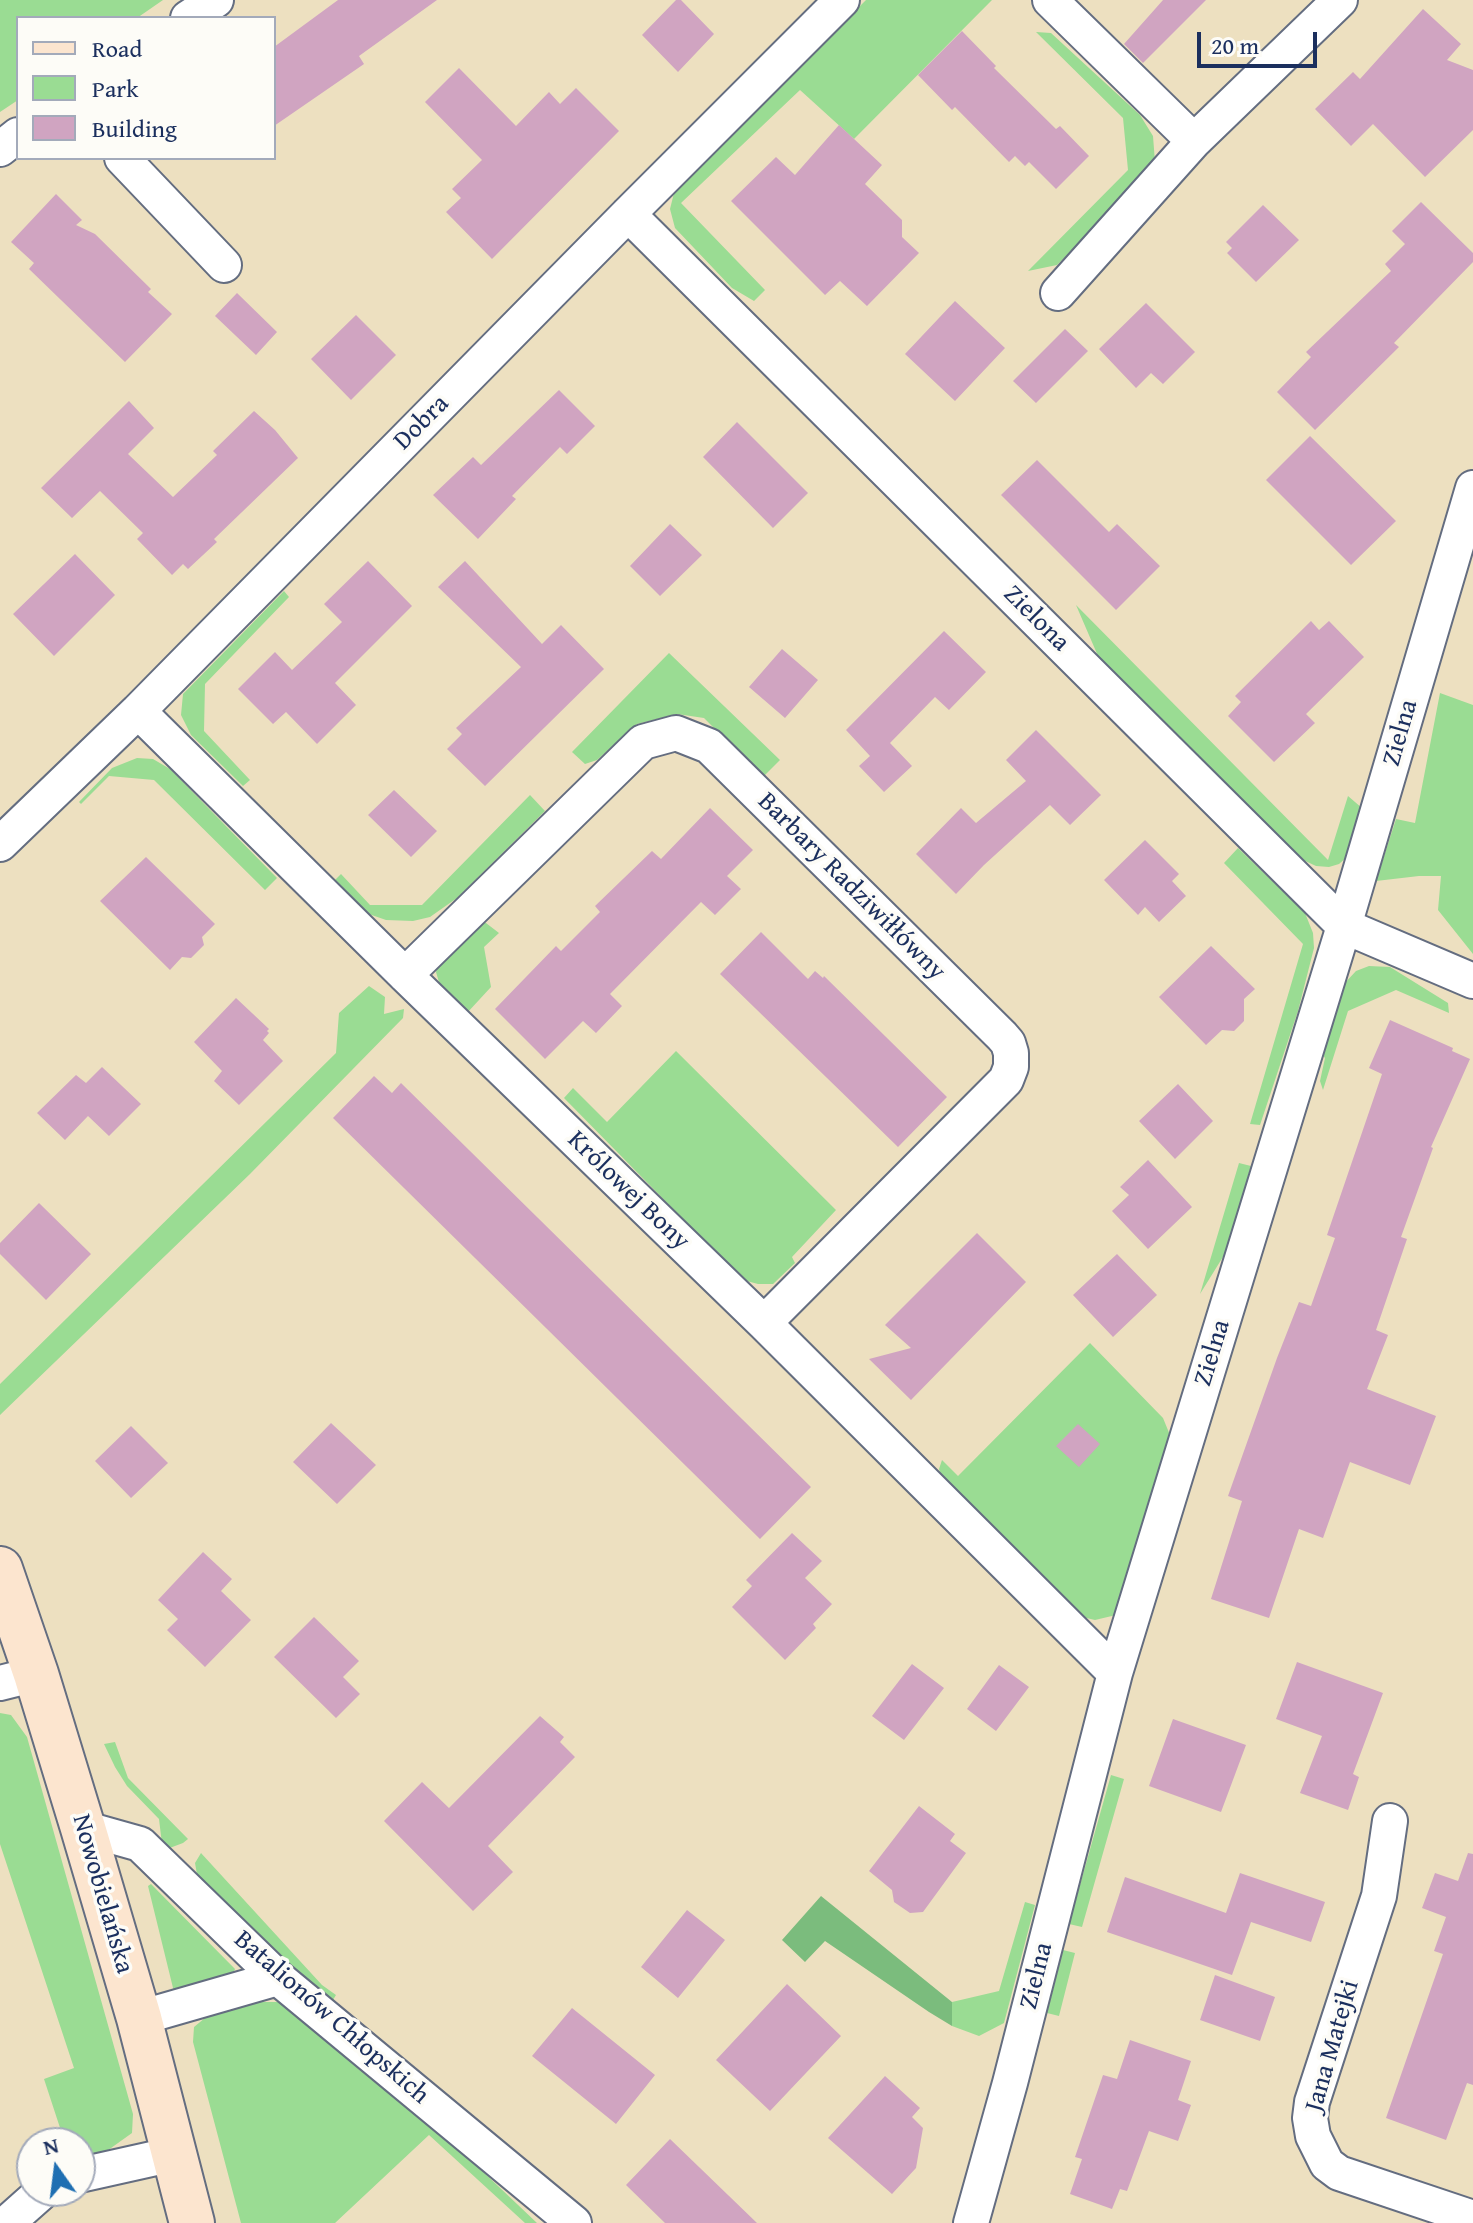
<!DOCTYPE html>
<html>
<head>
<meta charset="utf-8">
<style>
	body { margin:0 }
	#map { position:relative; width:1473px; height:2223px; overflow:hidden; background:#ede0c0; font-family:"Gentium Book Plus",serif }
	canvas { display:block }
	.legend { position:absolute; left:16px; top:16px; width:260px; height:144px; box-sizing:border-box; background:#fdfcf7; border:2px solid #a3aaba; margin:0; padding:10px 14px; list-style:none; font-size:24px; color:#1b2f5e }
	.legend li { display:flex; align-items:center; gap:16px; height:40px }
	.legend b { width:40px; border:2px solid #a3aaba }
	.north { position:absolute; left:16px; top:2127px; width:80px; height:80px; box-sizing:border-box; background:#fdfcf7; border:2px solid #a3aaba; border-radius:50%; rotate:346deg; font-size:22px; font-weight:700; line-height:32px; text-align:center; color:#1b2f5e }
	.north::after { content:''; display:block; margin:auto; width:28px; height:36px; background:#1f6fb2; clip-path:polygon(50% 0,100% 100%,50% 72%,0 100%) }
	.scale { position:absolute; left:1197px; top:32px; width:120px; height:36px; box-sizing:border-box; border:4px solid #1b2f5e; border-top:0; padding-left:10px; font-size:24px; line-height:28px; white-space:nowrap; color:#1b2f5e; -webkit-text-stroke:6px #fdfcf7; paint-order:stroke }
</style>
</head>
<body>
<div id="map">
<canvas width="1473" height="2223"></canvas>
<ul class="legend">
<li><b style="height:10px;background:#fce5cf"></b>Road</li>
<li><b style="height:22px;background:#9adc93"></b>Park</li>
<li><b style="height:22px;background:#d0a4c1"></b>Building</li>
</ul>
<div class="north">N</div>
<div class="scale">20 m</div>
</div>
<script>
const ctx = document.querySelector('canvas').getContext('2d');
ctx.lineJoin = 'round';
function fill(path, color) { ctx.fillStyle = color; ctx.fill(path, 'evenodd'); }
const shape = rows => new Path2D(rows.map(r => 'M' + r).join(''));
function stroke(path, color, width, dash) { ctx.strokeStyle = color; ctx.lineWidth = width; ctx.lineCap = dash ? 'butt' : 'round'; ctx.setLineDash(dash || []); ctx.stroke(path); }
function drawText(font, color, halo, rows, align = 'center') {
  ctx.font = font + ' "Gentium Book Plus",serif'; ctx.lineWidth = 7; ctx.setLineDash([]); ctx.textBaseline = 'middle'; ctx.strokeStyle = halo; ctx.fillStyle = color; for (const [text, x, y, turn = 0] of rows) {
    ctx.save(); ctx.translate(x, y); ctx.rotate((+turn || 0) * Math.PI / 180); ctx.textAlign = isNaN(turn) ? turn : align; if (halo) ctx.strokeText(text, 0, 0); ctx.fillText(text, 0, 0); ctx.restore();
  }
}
const green = shape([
	[0,0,163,0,137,18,18,18,18,100,0,112],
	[866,0,992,0,854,139,800,90,681,203,765,290,754,301,732,288,675,228,670,209,674,193],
	[1036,32,1051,33,1140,115,1153,136,1155,162,1142,182,1057,265,1028,271,1128,170,1123,118],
	[284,591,289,597,205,684,204,731,250,780,243,786,191,735,181,715,183,694],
	[1076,605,1328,860,1348,796,1362,808,1347,857,1339,864,1329,867,1316,866,1301,859,1098,656],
	[669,653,780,760,763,777,704,718,677,714,637,724,597,760,585,764,572,752],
	[1440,693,1473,705,1473,954,1438,910,1441,876,1419,876,1376,881,1396,819,1415,823],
	[137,758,153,759,170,769,277,878,265,890,154,780,109,776,81,804,79,802,112,768],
	[530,795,545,811,457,898,430,917,413,921,386,920,363,912,333,882,341,874,370,905,422,905],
	[1238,848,1305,913,1313,933,1314,948,1298,1011,1260,1125,1250,1124,1303,944,1224,863],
	[486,923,499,933,484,947,491,987,467,1013,441,989,436,972,440,956,468,924],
	[1369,966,1390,967,1448,1003,1449,1013,1396,990,1348,1011,1323,1090,1320,1081,1325,1058,1322,1054,1343,985,1356,971],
	[369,986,385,997,384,1014,404,1009,403,1018,250,1174,0,1415,0,1384,336,1053,339,1013],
	[676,1051,836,1210,792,1257,795,1263,773,1284,758,1284,743,1280,564,1098,573,1088,607,1122],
	[1239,1163,1251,1166,1226,1252,1200,1294],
	[1090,1343,1163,1418,1172,1440,1116,1615,1095,1620,1078,1616,942,1479,939,1469,942,1460,958,1476],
	[0,1713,11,1715,27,1737,133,2114,132,2133,104,2153,80,2154,80,2143,65,2143,44,2079,74,2068,0,1844],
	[115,1742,128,1778,188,1839,183,1843,167,1849,162,1844,159,1819,127,1786,115,1767,104,1744],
	[1111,1775,1124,1779,1082,1927,1069,1924],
	[201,1853,322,1985,336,1995,333,2000,246,1930,198,1880,195,1863],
	[151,1884,235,1969,232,1976,174,1992,148,1886],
	[1025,1902,1035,1905,1004,2023,979,2036,952,2026,952,2002,999,1991],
	[1063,1950,1075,1953,1059,2016,1047,2013],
	[252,2002,280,2002,300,2012,458,2148,537,2223,525,2223,429,2135,335,2223,241,2223,193,2042,194,2027,211,2013]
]);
const forest = shape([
	[821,1896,952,2002,952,2026,929,2012,825,1941,805,1962,782,1940]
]);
const building = shape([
	[338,0,437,0,359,56,364,64,274,126,274,47],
	[676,0,681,0,714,34,678,72,642,35],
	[1163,0,1206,0,1143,63,1124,44],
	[1423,9,1461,44,1447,60,1473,70,1473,130,1425,177,1373,124,1351,146,1315,109,1353,72,1360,79],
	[962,31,996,66,994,68,1056,129,1060,126,1089,156,1056,189,1029,162,1025,166,1015,156,1009,162,955,107,952,110,918,75],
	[459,68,516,126,549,92,560,104,576,88,619,131,492,259,446,212,461,198,452,189,482,160,425,102],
	[839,125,882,165,865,184,902,220,902,237,919,253,867,306,840,281,825,295,731,201,776,157,795,175],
	[56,194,82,220,76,225,95,234,151,289,148,292,172,314,125,362,29,269,34,263,11,242],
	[1421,202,1473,253,1473,262,1394,343,1399,347,1315,430,1277,392,1311,357,1306,352,1391,271,1385,264,1405,244,1392,231],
	[1263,205,1299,240,1256,282,1227,253,1232,248,1226,242],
	[237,293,277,332,256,355,215,316],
	[955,301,1005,348,955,401,905,354],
	[1146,303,1195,352,1163,384,1151,373,1136,388,1099,349],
	[356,315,396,355,351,400,311,359],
	[1065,329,1088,351,1036,403,1013,381],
	[559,390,595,426,567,454,560,447,512,496,516,499,478,539,433,495,473,457,481,465],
	[129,401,154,428,128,454,173,497,217,455,213,451,254,411,275,430,298,458,214,539,217,542,188,569,183,564,172,575,137,539,143,533,100,491,72,518,41,488],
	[737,422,808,493,773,528,703,457],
	[1310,436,1396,521,1351,565,1266,480],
	[1037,460,1109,532,1117,524,1160,566,1116,610,1001,495],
	[670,524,702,555,660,596,630,566],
	[75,554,115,595,54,656,13,614],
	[368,561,412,606,335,683,356,705,317,744,286,712,273,724,238,689,275,652,292,670,342,622,324,604],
	[465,561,542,644,561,625,604,669,485,786,447,749,462,734,456,728,521,667,438,587],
	[1311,621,1319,630,1329,621,1364,657,1306,714,1315,723,1274,762,1228,716,1241,702,1235,696],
	[944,631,986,672,949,710,935,697,890,743,912,766,884,792,859,766,870,756,846,730],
	[782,649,818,680,785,718,749,687],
	[1036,730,1101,795,1070,825,1050,805,984,865,956,894,916,854,961,808,976,823,1026,781,1006,760],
	[394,790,437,831,411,857,368,815],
	[710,808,753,850,727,876,741,889,715,915,701,902,610,994,622,1006,596,1033,583,1021,545,1059,495,1009,556,946,561,951,600,912,595,906,652,851,661,859],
	[1145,840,1179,874,1172,881,1186,896,1159,922,1145,907,1138,915,1104,880],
	[146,857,215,924,202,937,204,945,191,958,182,957,170,970,100,901],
	[761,932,808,979,815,971,823,978,824,976,947,1097,898,1147,720,974],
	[1211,946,1255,989,1244,999,1244,1021,1234,1031,1222,1030,1206,1045,1159,997],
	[236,998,269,1029,267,1031,269,1033,263,1040,283,1061,239,1105,214,1081,222,1071,194,1042],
	[1390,1020,1453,1048,1452,1051,1470,1059,1431,1147,1433,1148,1401,1237,1407,1239,1376,1330,1388,1335,1367,1389,1436,1416,1410,1485,1350,1462,1323,1538,1299,1529,1269,1618,1211,1599,1242,1501,1228,1496,1277,1358,1299,1302,1311,1306,1335,1238,1327,1235,1382,1074,1369,1068],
	[102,1067,141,1104,109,1136,88,1116,65,1140,37,1113,76,1075,86,1083],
	[374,1076,392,1093,401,1083,811,1487,760,1539,333,1118],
	[1178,1084,1213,1121,1175,1159,1139,1121],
	[1148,1160,1192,1207,1148,1249,1112,1211,1129,1195,1120,1187],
	[39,1203,91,1254,46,1300,0,1254,0,1243],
	[977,1233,1026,1282,911,1400,869,1359,911,1348,885,1325],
	[1117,1254,1157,1295,1113,1337,1073,1295],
	[331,1423,376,1465,337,1504,293,1462],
	[1078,1424,1100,1444,1079,1467,1056,1446],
	[131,1426,168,1463,131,1498,95,1461],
	[792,1533,822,1561,805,1578,832,1604,813,1624,816,1628,785,1660,732,1607,752,1586,746,1580],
	[203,1552,232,1579,221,1591,251,1620,205,1667,167,1630,178,1619,158,1600],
	[314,1617,359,1661,343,1677,360,1694,336,1718,274,1657],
	[1297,1662,1383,1693,1353,1774,1359,1777,1348,1810,1300,1793,1322,1736,1276,1719],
	[912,1664,944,1688,904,1740,872,1716],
	[999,1665,1029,1687,996,1731,967,1709],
	[540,1716,564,1737,560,1742,575,1757,488,1846,513,1872,473,1911,384,1821,422,1782,449,1808],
	[1173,1719,1246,1745,1221,1812,1149,1786],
	[919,1806,955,1834,950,1841,966,1853,923,1912,910,1913,894,1902,892,1890,869,1871],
	[1468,1853,1473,1854,1473,2085,1467,2083,1446,2140,1386,2118,1443,1954,1434,1951,1446,1917,1422,1908,1435,1873,1458,1881],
	[1240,1873,1325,1902,1311,1942,1251,1922,1232,1975,1107,1932,1125,1877,1226,1913],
	[687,1910,725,1940,678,1998,641,1967],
	[1215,1975,1275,1997,1260,2041,1200,2020],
	[787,1984,841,2036,770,2111,716,2060],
	[572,2008,655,2075,616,2124,532,2056],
	[1130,2040,1191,2061,1178,2100,1191,2105,1178,2141,1149,2131,1127,2191,1120,2189,1112,2209,1070,2194,1082,2159,1075,2157,1103,2075,1117,2079],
	[885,2076,920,2108,912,2117,923,2128,916,2168,892,2194,828,2138],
	[670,2139,757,2223,665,2223,626,2185]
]);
const street = shape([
	[1050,0,1194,141],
	[188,18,216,0],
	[0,149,18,135],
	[122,158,224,265],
	[628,214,1344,926,1473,981],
	[1058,293,1194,141,1340,0],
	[138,711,405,975,764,1323,1115,1673],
	[0,844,138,711,628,214,842,0],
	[405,975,643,742,676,733,709,746,1002,1036,1008,1043,1011,1053,1011,1067,1006,1080,764,1323],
	[0,1683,36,1674],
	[1390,1821,1379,1896,1312,2102,1310,2118,1313,2136,1327,2164,1339,2173,1473,2218],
	[83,1828,140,1844,278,1978,574,2223],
	[139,2018,278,1978],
	[80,2175,174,2154],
	[7,2223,43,2191],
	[971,2223,1010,2083,1115,1673,1344,926,1473,488]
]);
const secondary = shape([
	[0,1569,36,1674,83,1828,139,2018,192,2223]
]);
const streetNames = [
	["Dobra",422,423,-45],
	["Zielona",1036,619,45],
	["Zielna",1401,733,-74],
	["Barbary Radziwiłłówny",851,887,45],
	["Królowej Bony",628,1191,44],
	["Zielna",1213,1353,-73],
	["Nowobielańska",102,1894,74],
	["Zielna",1037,1976,-76],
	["Batalionów Chłopskich",331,2018,41],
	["Jana Matejki",1333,2046,-74]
];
fill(green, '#9adc93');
fill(forest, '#7bbc7d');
fill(building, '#d0a4c1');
stroke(street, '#646d80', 38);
stroke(secondary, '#646d80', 48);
stroke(street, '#fff', 34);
stroke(secondary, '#fce5cf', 44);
drawText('26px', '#1b2f5e', '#fdfcf7', streetNames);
</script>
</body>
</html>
